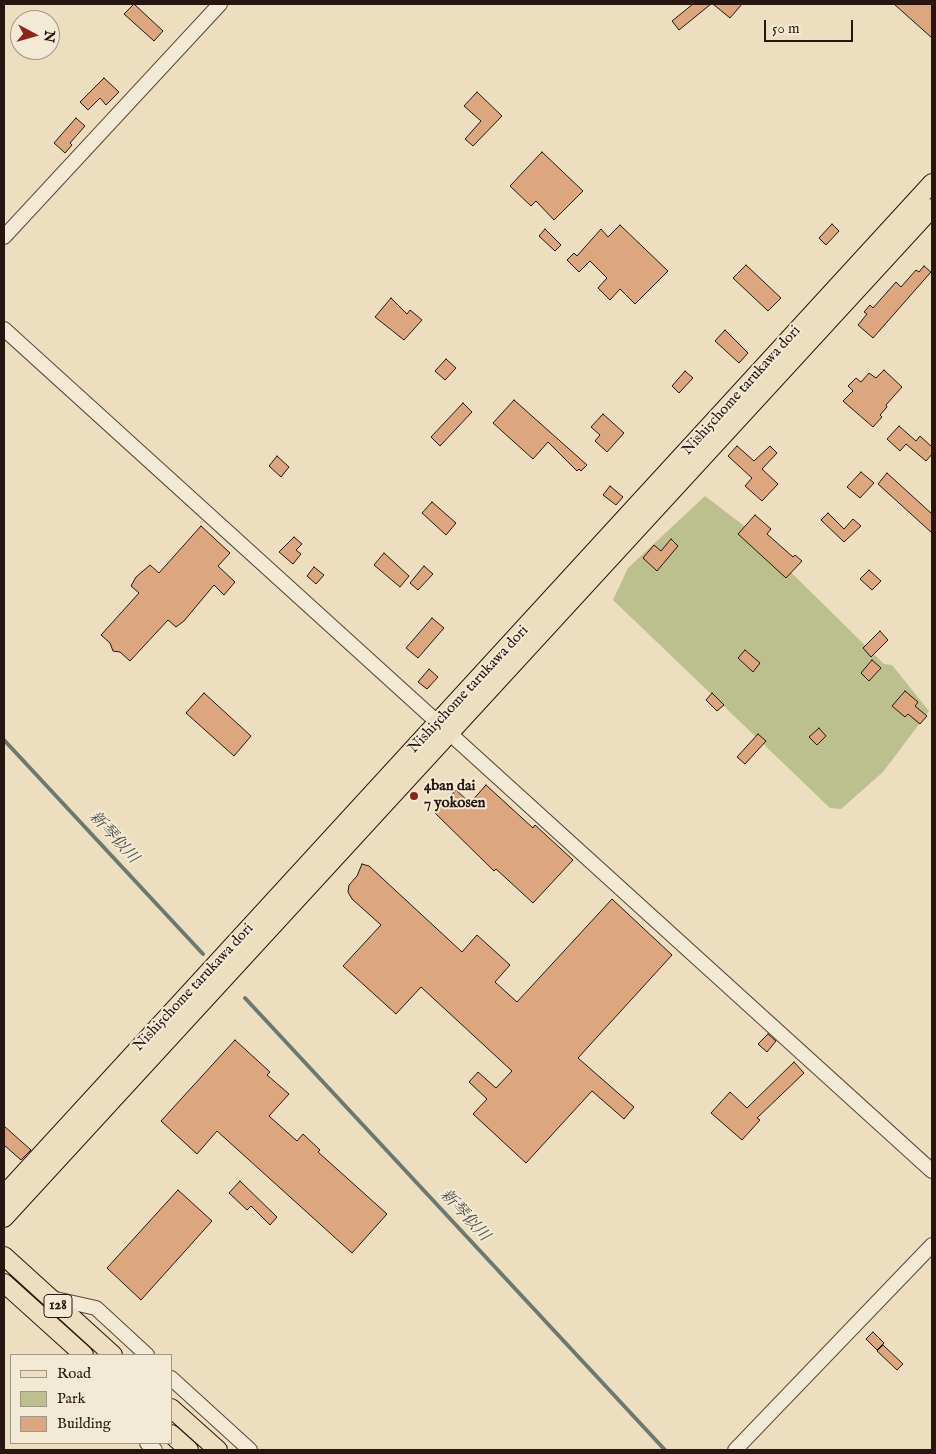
<!DOCTYPE html>
<html>
<head>
<meta charset="utf-8">
<style>
	body { margin:0 }
	#map { position:relative; width:936px; height:1454px; overflow:hidden; background:#eddebf; font-family:"IM FELL English",serif }
	canvas { display:block }
	.frame { position:absolute; inset:0; border:5px solid #27150f; pointer-events:none }
	.legend { position:absolute; left:10px; top:1354px; width:162px; height:90px; box-sizing:border-box; background:#f3ead5; border:1px solid #a19586; margin:0; padding:6px 9px; list-style:none; font-size:15px; color:#27150f }
	.legend li { display:flex; align-items:center; gap:10px; height:25px }
	.legend b { width:25px; border:1px solid #a19586 }
	.north { position:absolute; left:10px; top:10px; width:50px; height:50px; box-sizing:border-box; background:#f3ead5; border:1px solid #a19586; border-radius:50%; rotate:96deg; font-size:14px; font-weight:700; line-height:20px; text-align:center; color:#27150f }
	.north::after { content:''; display:block; margin:auto; width:18px; height:22px; background:#8f2418; clip-path:polygon(50% 0,100% 100%,50% 72%,0 100%) }
	.scale { position:absolute; left:764px; top:20px; width:89px; height:22px; box-sizing:border-box; border:2px solid #27150f; border-top:0; padding-left:6px; font-size:15px; line-height:18px; white-space:nowrap; color:#27150f; -webkit-text-stroke:4px #f3ead5; paint-order:stroke }
</style>
</head>
<body>
<div id="map">
<canvas width="936" height="1454"></canvas>
<div class="frame"></div>
<ul class="legend">
<li><b style="height:6px;background:#eddebf"></b>Road</li>
<li><b style="height:14px;background:#bcc08f"></b>Park</li>
<li><b style="height:14px;background:#dca67f"></b>Building</li>
</ul>
<div class="north">N</div>
<div class="scale">50 m</div>
</div>
<script>
const ctx = document.querySelector('canvas').getContext('2d');
ctx.lineJoin = 'round';
function fill(path, color) { ctx.fillStyle = color; ctx.fill(path, 'evenodd'); }
const shape = rows => new Path2D(rows.map(r => 'M' + r).join(''));
function stroke(path, color, width, dash) { ctx.strokeStyle = color; ctx.lineWidth = width; ctx.lineCap = dash ? 'butt' : 'round'; ctx.setLineDash(dash || []); ctx.stroke(path); }
function drawText(font, color, halo, rows, align = 'center') {
  ctx.font = font + ' "IM FELL English","Noto Serif JP",serif'; ctx.lineWidth = 4; ctx.setLineDash([]); ctx.textBaseline = 'middle'; ctx.strokeStyle = halo; ctx.fillStyle = color; for (const [text, x, y, turn = 0] of rows) {
    ctx.save(); ctx.translate(x, y); ctx.rotate((+turn || 0) * Math.PI / 180); ctx.textAlign = isNaN(turn) ? turn : align; if (halo) ctx.strokeText(text, 0, 0); ctx.fillText(text, 0, 0); ctx.restore();
  }
}
const green = shape([
	[705,496,743,525,884,664,892,665,929,711,883,772,841,809,830,808,613,600,628,568]
]);
const stream = shape([
	[4,740,203,954],
	[245,998,665,1450]
]);
const building = shape([
	[134,4,163,31,154,41,124,14,134,4],
	[693,4,711,4,679,30,672,21,693,4],
	[713,4,742,4,730,18,713,4],
	[894,4,932,4,932,38,894,4],
	[104,78,119,92,106,105,100,98,88,110,80,102,104,78],
	[477,92,502,116,473,146,465,139,481,121,464,106,477,92],
	[76,118,85,126,70,143,72,145,65,153,54,143,76,118],
	[542,152,583,191,554,220,536,201,531,206,510,186,542,152],
	[832,224,839,231,826,245,819,238,832,224],
	[620,225,668,271,635,304,620,289,610,300,598,288,607,278,590,261,579,272,567,260,574,253,577,256,601,229,608,237,620,225],
	[545,229,561,245,555,251,539,236,545,229],
	[746,265,781,298,768,311,733,278,746,265],
	[924,266,931,272,873,338,858,325,867,314,864,312,870,305,873,308,896,282,901,287,916,270,919,272,924,266],
	[391,298,407,314,410,310,422,320,404,340,375,317,391,298],
	[725,330,748,353,739,363,715,341,725,330],
	[446,359,456,368,445,380,435,371,446,359],
	[884,370,902,387,886,405,887,407,880,415,882,417,873,427,843,401,853,391,848,386,856,378,861,382,869,373,876,378,884,370],
	[685,371,693,378,679,393,672,386,685,371],
	[514,400,587,465,581,471,579,469,577,471,548,442,533,459,493,423,514,400],
	[463,403,472,412,440,446,431,437,463,403],
	[603,414,624,433,607,452,595,441,600,435,591,427,603,414],
	[899,426,916,441,920,436,932,447,932,454,926,461,906,444,900,451,887,439,899,426],
	[737,446,754,461,770,446,777,453,762,469,778,484,762,501,745,486,752,478,728,456,737,446],
	[277,456,289,467,281,477,269,466,277,456],
	[861,472,874,483,860,498,847,487,861,472],
	[887,473,932,514,932,533,878,484,887,473],
	[610,486,623,497,616,505,603,495,610,486],
	[432,502,456,523,446,535,422,513,432,502],
	[828,513,844,529,853,519,861,526,844,542,821,520,828,513],
	[755,515,771,529,767,534,793,557,795,555,802,561,786,578,738,534,755,515],
	[201,526,230,553,218,566,235,582,224,595,214,585,184,621,176,627,168,620,130,661,120,652,113,651,110,643,101,635,139,593,131,586,136,577,150,565,159,573,201,526],
	[294,537,302,544,296,550,301,554,293,564,279,552,294,537],
	[671,539,678,546,657,571,643,558,654,545,661,551,671,539],
	[384,553,409,576,400,587,374,565,384,553],
	[424,566,433,574,418,590,410,583,424,566],
	[314,567,324,575,316,584,307,576,314,567],
	[869,570,881,581,872,590,860,579,869,570],
	[432,618,444,628,418,658,406,648,432,618],
	[880,631,888,640,871,657,863,648,880,631],
	[745,650,760,663,753,672,738,658,745,650],
	[872,660,881,668,869,681,861,673,872,660],
	[429,669,438,677,427,689,418,682,429,669],
	[905,691,918,702,915,706,927,716,920,724,908,714,905,717,892,706,905,691],
	[204,693,251,736,234,756,186,713,204,693],
	[712,693,724,705,717,711,706,700,712,693],
	[819,728,826,736,817,745,809,737,819,728],
	[758,734,766,741,745,764,737,757,758,734],
	[486,785,533,828,535,825,573,860,533,903,496,869,494,871,435,813,456,790,470,803,486,785],
	[362,864,369,866,462,952,477,935,510,965,495,982,517,1002,612,899,672,955,578,1058,634,1107,624,1119,592,1091,526,1163,473,1114,487,1099,469,1082,478,1072,496,1088,512,1071,421,987,396,1014,343,966,381,925,352,899,348,892,349,885,357,876,362,864],
	[768,1034,776,1041,767,1052,758,1044,768,1034],
	[235,1040,270,1072,267,1075,289,1094,269,1116,297,1141,303,1134,320,1150,318,1152,387,1214,352,1253,217,1131,197,1154,161,1121,235,1040],
	[794,1062,804,1073,757,1118,760,1120,742,1140,711,1113,730,1092,747,1108,794,1062],
	[4,1126,31,1150,21,1160,4,1145,4,1126],
	[240,1181,277,1217,270,1225,251,1206,247,1210,229,1193,240,1181],
	[178,1190,212,1221,141,1300,107,1268,178,1190],
	[873,1332,884,1343,877,1350,866,1339,873,1332],
	[883,1345,903,1364,897,1370,877,1351,883,1345]
]);
const minor = shape([
	[4,237,220,4],
	[4,329,932,1171],
	[51,1298,96,1308,147,1355],
	[171,1378,250,1450],
	[147,1443,155,1450],
	[735,1450,932,1245]
]);
const major = shape([
	[4,1195,932,183],
	[4,1218,932,208],
	[4,1256,113,1355],
	[4,1283,84,1355],
	[171,1408,218,1450],
	[171,1434,189,1450]
]);
const markers = [
	[414,796,5,"#8f2418"]
];
const shields = [
	[58,1306,28]
];
const shieldNames = [
	["128",58,1306]
];
const streetNames = [
	["Nishi5chome tarukawa dori",742,391,-48],
	["Nishi5chome tarukawa dori",469,690,-47],
	["Nishi5chome tarukawa dori",194,988,-47]
];
const poiNames = [
	["4ban dai",424,787],
	["7 yokosen",424,804]
];
const waterNames = [
	["新琴似川",113,838,47],
	["新琴似川",464,1216,47]
];
fill(green, '#bcc08f');
stroke(stream, '#6b7970', 4);
fill(building, '#dca67f');
stroke(building, '#27150f', 1);
stroke(minor, '#58473b', 16);
stroke(major, '#27150f', 20);
stroke(minor, '#f3ead5', 14);
stroke(major, '#eddebf', 18);
for (const [x, y, r, color] of markers) { const dot = new Path2D(); dot.arc(x, y, r, 0, 2 * Math.PI); ctx.fillStyle = color; ctx.fill(dot); stroke(dot, '#f3ead5', 2); }
for (const [x, y, w] of shields) { const box = new Path2D(); box.roundRect(x - w / 2, y - 11.5, w, 23, 4); ctx.fillStyle = '#f3ead5'; ctx.fill(box); stroke(box, '#27150f', 1); }
drawText('bold 14px', '#27150f', null, shieldNames);
drawText('15px', '#27150f', '#f3ead5', streetNames);
drawText('bold 15px', '#27150f', '#f3ead5', poiNames, 'left');
drawText('italic 16px', '#4f4f47', '#f3ead5', waterNames);
</script>
</body>
</html>
